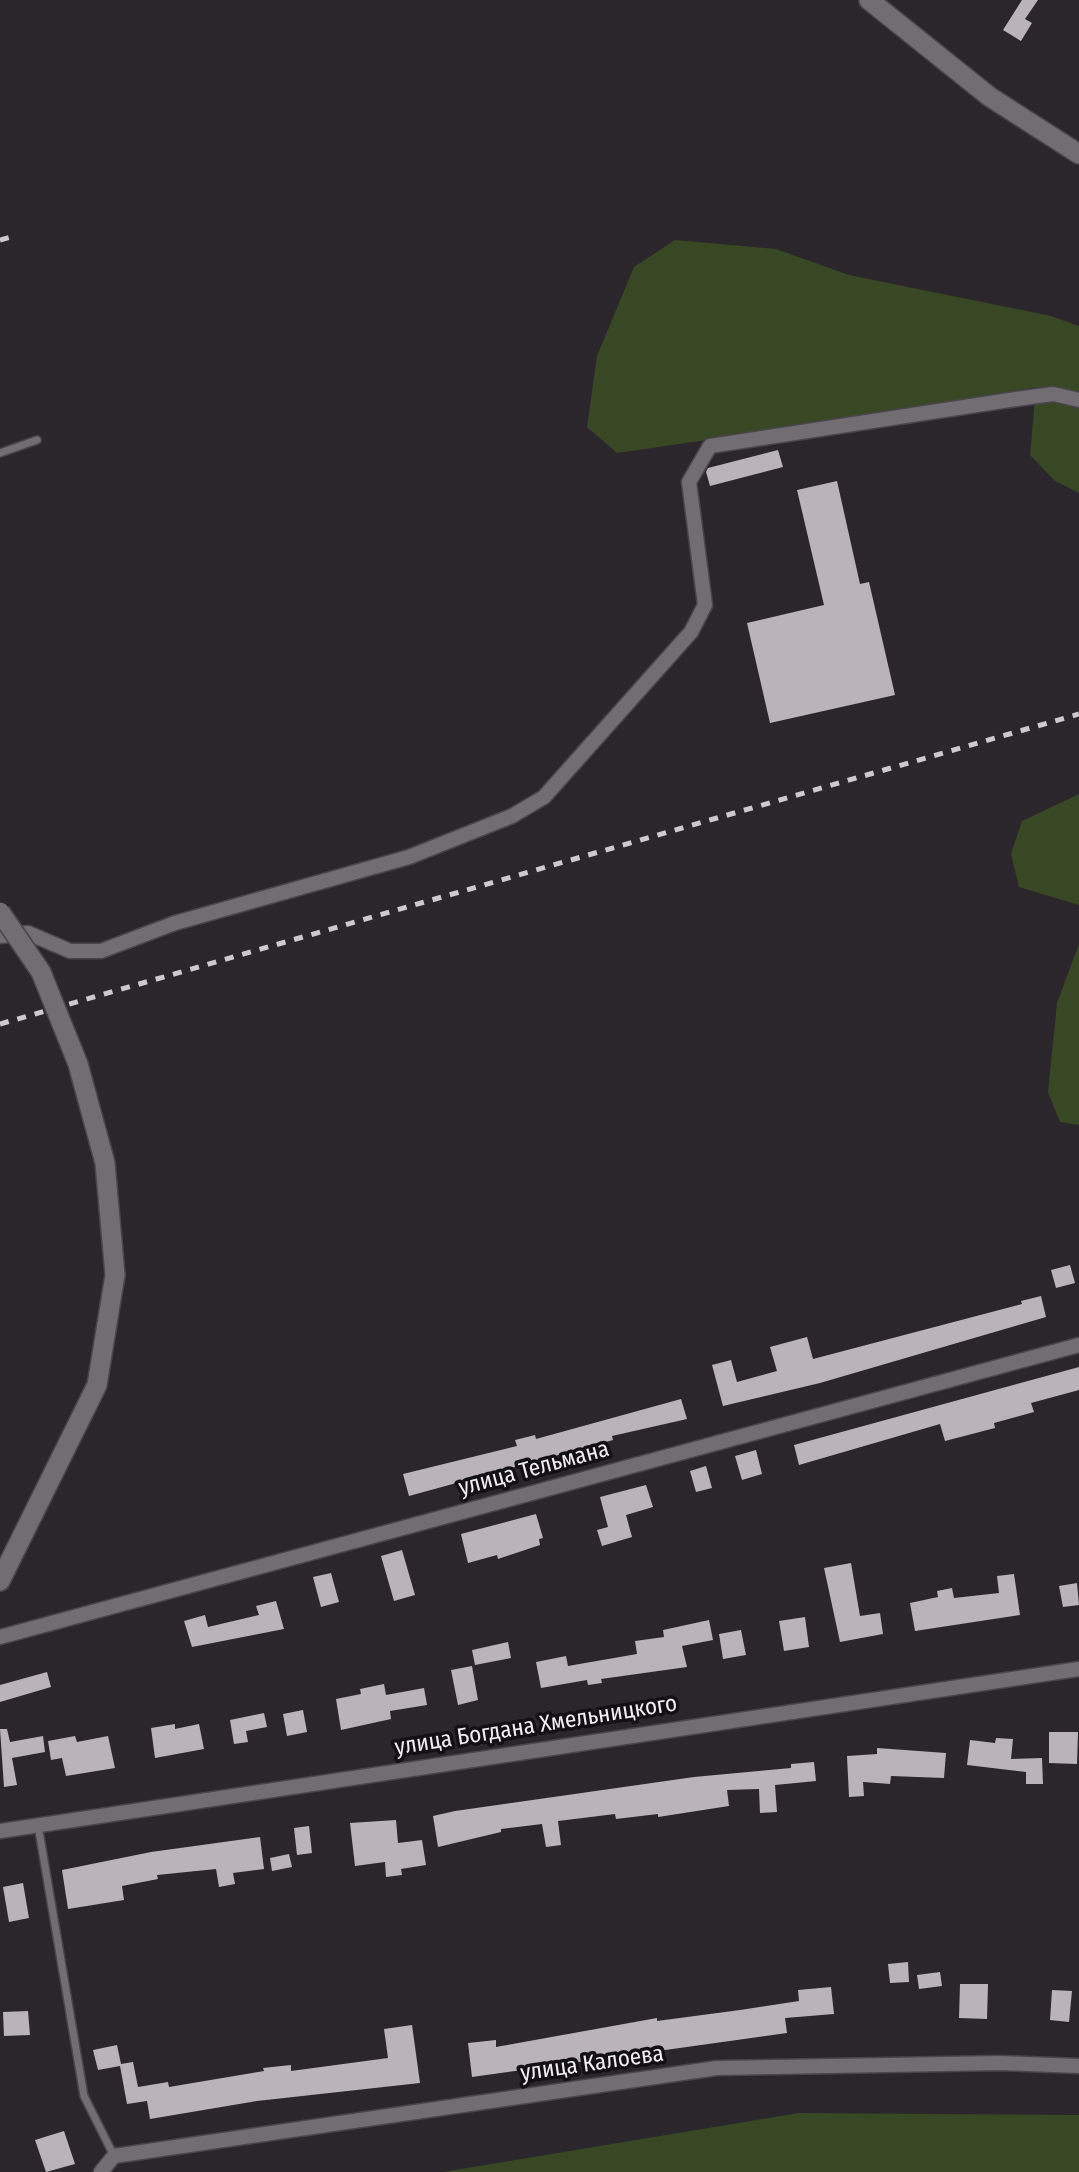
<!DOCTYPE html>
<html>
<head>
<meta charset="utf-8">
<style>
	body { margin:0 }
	canvas { display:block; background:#2b262b }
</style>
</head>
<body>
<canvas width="1079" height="2172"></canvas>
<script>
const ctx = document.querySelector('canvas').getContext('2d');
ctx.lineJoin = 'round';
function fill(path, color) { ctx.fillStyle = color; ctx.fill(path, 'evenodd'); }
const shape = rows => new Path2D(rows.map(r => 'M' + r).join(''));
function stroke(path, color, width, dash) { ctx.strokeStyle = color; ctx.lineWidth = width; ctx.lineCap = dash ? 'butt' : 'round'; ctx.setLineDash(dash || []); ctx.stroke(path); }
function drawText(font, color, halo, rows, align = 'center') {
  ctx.font = font + ' "Fira Sans Condensed",sans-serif'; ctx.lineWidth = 7; ctx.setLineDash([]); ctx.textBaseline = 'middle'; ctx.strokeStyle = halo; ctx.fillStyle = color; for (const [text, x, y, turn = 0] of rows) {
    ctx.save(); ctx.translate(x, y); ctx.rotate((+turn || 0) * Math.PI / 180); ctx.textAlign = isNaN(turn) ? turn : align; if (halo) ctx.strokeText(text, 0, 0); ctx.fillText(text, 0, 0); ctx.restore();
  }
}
const green = shape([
	[675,240,776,249,849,275,1051,316,1079,326,1079,493,1055,481,1030,455,1036,387,872,416,617,453,587,427,597,356,634,267],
	[1079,794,1079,905,1019,887,1011,854,1022,821],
	[1079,944,1079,1125,1060,1122,1048,1092,1057,1003],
	[799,2113,1079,2115,1079,2172,443,2172]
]);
const building = shape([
	[1022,0,1038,0,1025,19,1032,23,1021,41,1003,30],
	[778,450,783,467,710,486,706,472,708,468],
	[837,481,860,584,869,582,895,695,770,723,747,623,824,605,797,490],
	[1070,1265,1075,1283,1056,1288,1051,1270],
	[1041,1296,1046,1317,820,1383,723,1406,712,1365,731,1360,737,1382,777,1371,770,1347,807,1337,813,1359,1022,1304,1021,1301],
	[1079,1367,1079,1390,1031,1403,1034,1412,994,1423,995,1428,945,1441,940,1424,799,1465,794,1445],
	[681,1399,687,1419,612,1436,613,1440,409,1496,403,1474,517,1446,515,1440,535,1435,536,1439],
	[756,1450,762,1474,742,1480,735,1456],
	[706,1466,712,1488,696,1492,690,1471],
	[646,1485,653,1507,626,1515,632,1537,602,1546,597,1530,608,1527,600,1497],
	[536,1514,543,1538,539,1539,540,1545,498,1559,497,1555,468,1563,461,1534],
	[402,1550,415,1595,394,1601,381,1556],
	[851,1563,860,1616,880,1613,883,1634,840,1642,824,1568],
	[331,1573,339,1602,321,1607,313,1577],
	[1014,1574,1020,1615,915,1631,910,1603,938,1597,937,1591,952,1588,954,1598,999,1593,997,1576],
	[1077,1583,1079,1605,1063,1607,1059,1586],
	[276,1601,284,1629,192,1647,184,1621,205,1615,208,1627,259,1615,256,1606],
	[805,1617,809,1647,784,1651,779,1621],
	[709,1620,713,1640,682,1646,687,1667,601,1679,602,1683,588,1685,587,1680,541,1688,536,1662,566,1656,568,1666,637,1654,635,1641,664,1637,663,1630],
	[741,1630,746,1655,723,1659,719,1634],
	[508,1642,511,1658,475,1665,472,1650],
	[472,1666,478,1700,458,1705,451,1670],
	[47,1672,51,1687,0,1702,0,1685],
	[384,1684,386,1695,424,1688,427,1705,390,1711,391,1719,341,1730,336,1699,361,1694,360,1689],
	[303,1710,307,1732,287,1736,283,1714],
	[264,1713,267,1727,246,1731,248,1742,234,1744,230,1720],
	[175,1724,175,1729,199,1724,204,1749,155,1758,151,1728],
	[0,1729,7,1729,10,1742,43,1736,45,1752,12,1758,17,1785,4,1787],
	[1049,1732,1078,1732,1077,1764,1049,1763],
	[75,1736,77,1742,108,1736,115,1768,66,1776,62,1758,51,1760,48,1741],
	[996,1738,1013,1739,1011,1759,1042,1758,1043,1784,1026,1784,1026,1772,967,1765,970,1740,995,1743],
	[877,1748,946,1753,944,1778,891,1776,890,1784,863,1782,864,1796,849,1797,847,1756,877,1754],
	[814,1762,816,1781,775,1785,777,1812,760,1813,759,1789,727,1790,729,1806,658,1817,658,1814,616,1819,615,1814,558,1821,561,1845,546,1847,542,1824,501,1829,501,1832,438,1847,433,1816,455,1811,694,1777,791,1768,791,1764],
	[396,1820,398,1843,422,1840,426,1865,401,1869,402,1875,386,1877,385,1862,355,1866,350,1823],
	[309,1826,312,1853,297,1855,294,1828],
	[260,1837,264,1869,233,1873,235,1884,219,1887,216,1869,157,1875,158,1879,122,1886,124,1900,68,1909,62,1870,151,1852],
	[289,1854,292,1867,272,1871,270,1858],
	[23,1883,29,1918,9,1922,3,1887],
	[908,1962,909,1982,890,1983,888,1964],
	[940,1972,942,1986,919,1989,917,1975],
	[960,1984,988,1984,987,2019,959,2018],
	[831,1987,834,2014,785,2018,787,2033,472,2077,468,2043,496,2040,496,2047,657,2018,657,2021,740,2010,799,2001,798,1990],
	[1052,1990,1072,1991,1069,2022,1050,2020],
	[28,2011,30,2035,4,2036,3,2012],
	[412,2025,420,2083,257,2101,150,2119,147,2101,127,2104,120,2066,98,2070,93,2050,117,2045,121,2064,133,2062,138,2087,168,2082,169,2087,264,2071,263,2068,291,2065,291,2071,388,2058,384,2029],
	[64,2131,75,2164,46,2172,35,2140]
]);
const lane = shape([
	[0,453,37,440],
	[38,1825,84,2096,114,2156]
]);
const street = shape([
	[0,936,28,933,70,951,101,951,175,923,409,857,512,816,544,797,691,632,705,605,689,482,710,446,1016,399,1053,394,1079,400],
	[0,1637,1079,1345],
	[0,1831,1079,1669],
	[101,2172,114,2156,717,2068,1001,2063,1079,2066]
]);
const secondary = shape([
	[869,0,990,97,1079,154],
	[0,1581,97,1385,115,1275]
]);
const rail = shape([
	[0,240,15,236],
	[0,1024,1079,714]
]);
const secondaryBridge = shape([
	[0,912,41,972,78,1064,105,1163,115,1275]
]);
const streetNames = [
	["улица Тельмана",534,1469,-15],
	["улица Богдана Хмельницкого",536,1726,-9],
	["улица Калоева",592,2064,-8]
];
fill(green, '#384724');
fill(building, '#bab3ba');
stroke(lane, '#49454a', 10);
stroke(street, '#49454a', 17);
stroke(secondary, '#49454a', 22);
stroke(lane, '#726c73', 7);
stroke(street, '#726c73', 14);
stroke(secondary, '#726c73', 19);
stroke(rail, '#cdcace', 5, [9, 9]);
stroke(secondaryBridge, '#49454a', 22, []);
stroke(secondaryBridge, '#726c73', 19);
drawText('23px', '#f2eff3', '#121012', streetNames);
</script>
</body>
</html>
